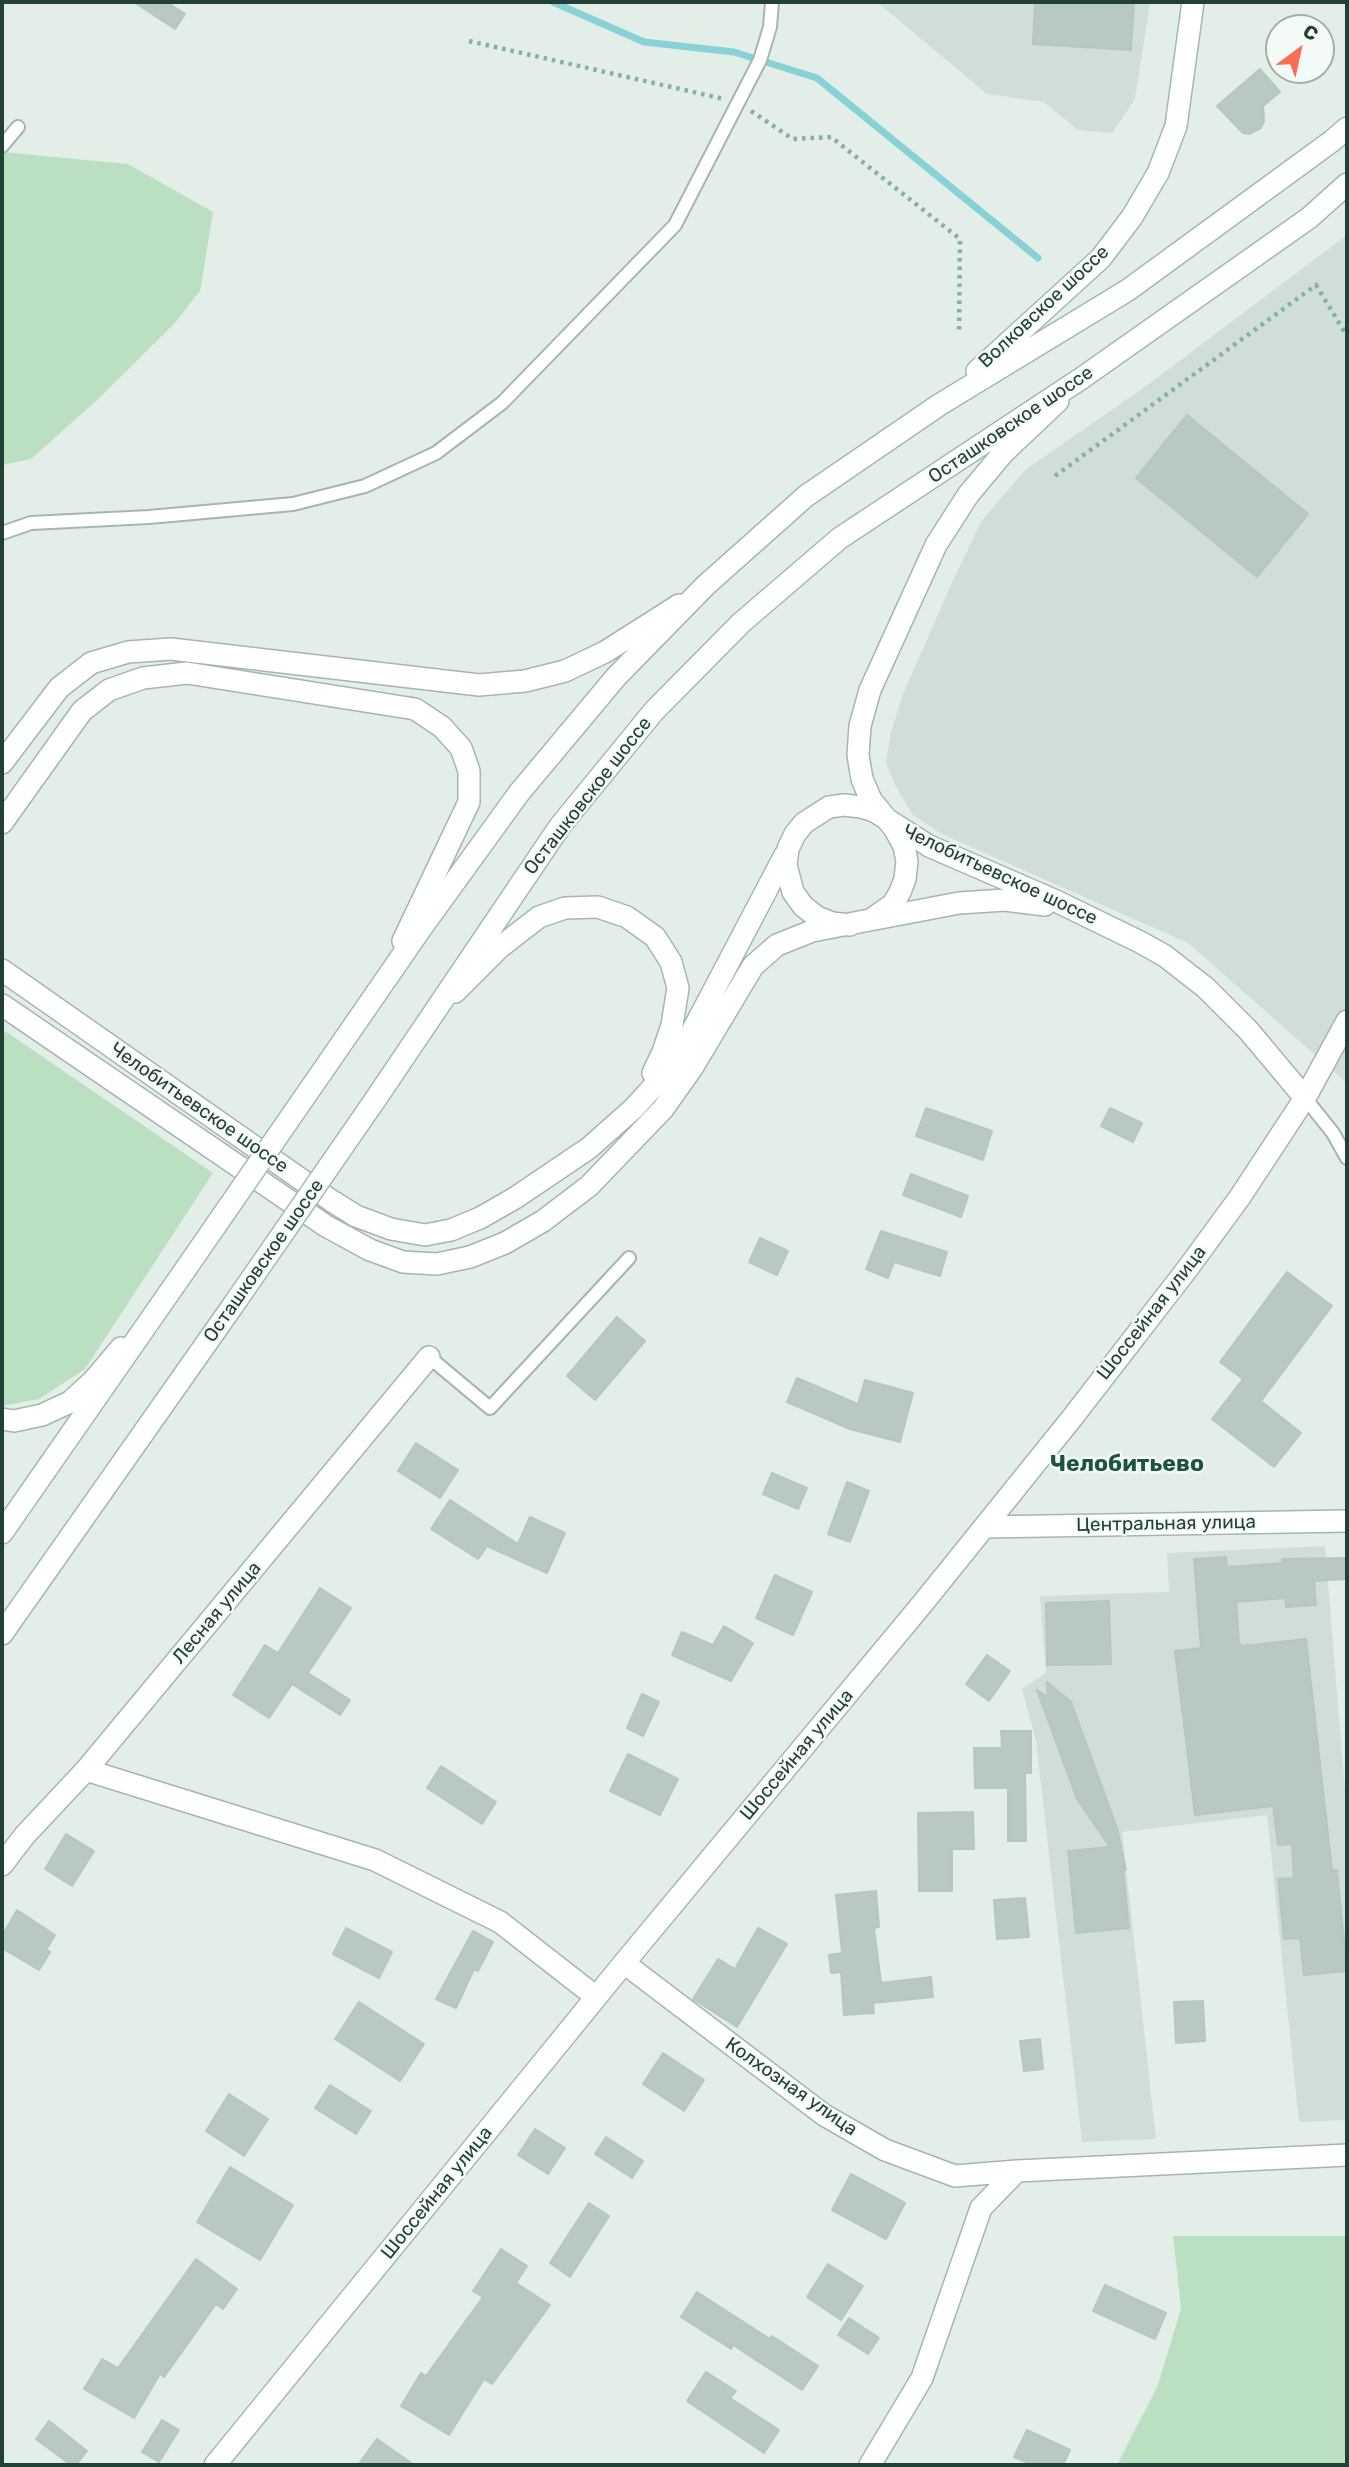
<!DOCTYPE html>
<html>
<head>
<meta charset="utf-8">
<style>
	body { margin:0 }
	#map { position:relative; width:1349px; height:2467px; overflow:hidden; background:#e3eee8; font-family:Rubik,sans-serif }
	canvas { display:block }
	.frame { position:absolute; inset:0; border:4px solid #224035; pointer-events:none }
	.north { position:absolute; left:1265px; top:14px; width:70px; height:70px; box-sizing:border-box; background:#f4faf6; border:2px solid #a0b0a9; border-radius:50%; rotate:33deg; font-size:19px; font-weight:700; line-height:28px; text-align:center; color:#224035 }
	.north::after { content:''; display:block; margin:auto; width:24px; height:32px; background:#f96e56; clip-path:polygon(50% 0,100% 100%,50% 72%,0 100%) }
</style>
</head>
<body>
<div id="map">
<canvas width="1349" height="2467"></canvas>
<div class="frame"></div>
<div class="north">С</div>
</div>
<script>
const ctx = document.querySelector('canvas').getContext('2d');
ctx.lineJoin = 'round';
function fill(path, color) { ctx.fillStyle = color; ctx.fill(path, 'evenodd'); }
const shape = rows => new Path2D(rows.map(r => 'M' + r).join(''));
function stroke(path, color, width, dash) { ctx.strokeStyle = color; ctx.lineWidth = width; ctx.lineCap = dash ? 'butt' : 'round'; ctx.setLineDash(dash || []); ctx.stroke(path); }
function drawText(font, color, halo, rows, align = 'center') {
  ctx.font = font + ' Rubik,sans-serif'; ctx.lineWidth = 5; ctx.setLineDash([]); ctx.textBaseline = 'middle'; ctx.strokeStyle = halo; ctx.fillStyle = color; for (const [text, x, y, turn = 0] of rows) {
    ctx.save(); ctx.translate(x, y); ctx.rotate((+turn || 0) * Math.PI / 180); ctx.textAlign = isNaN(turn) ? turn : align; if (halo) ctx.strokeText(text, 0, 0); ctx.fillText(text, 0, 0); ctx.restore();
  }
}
const built = shape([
	[877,2,1150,2,1135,99,1112,133,1078,130,1044,102,987,94],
	[1347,235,1347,1083,1188,943,942,834,913,815,897,789,886,763,891,732,903,694,954,578,982,520,1025,470,1142,389],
	[1325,1546,1347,1814,1347,2120,1299,2122,1267,1815,1122,1832,1156,2139,1082,2142,1036,1741,1022,1689,1046,1673,1040,1596,1169,1592,1167,1553]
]);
const green = shape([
	[2,152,128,164,213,212,200,291,174,324,96,401,31,459,2,465],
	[2,1029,213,1173,85,1369,39,1399,2,1406],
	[1173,2236,1347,2236,1347,2465,1117,2465,1158,2385,1181,2308]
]);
const stream = shape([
	[553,2,644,42,734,52,817,78,1038,258]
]);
const building = shape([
	[134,2,167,2,185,14,175,29,134,2],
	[1035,2,1134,2,1131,50,1033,44,1035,2],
	[1260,69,1280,92,1263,106,1264,121,1261,128,1249,134,1243,133,1217,106,1260,69],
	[1187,415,1308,514,1257,577,1136,478,1187,415],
	[926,1108,992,1131,983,1160,916,1136,926,1108],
	[1110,1108,1142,1123,1133,1142,1101,1126,1110,1108],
	[911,1174,968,1196,961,1217,903,1195,911,1174],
	[881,1231,947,1252,940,1276,894,1262,888,1278,866,1269,881,1231],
	[760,1238,788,1251,777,1275,749,1262,760,1238],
	[1287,1272,1332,1306,1261,1401,1301,1433,1274,1467,1212,1419,1243,1379,1220,1362,1287,1272],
	[617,1317,645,1341,595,1400,567,1376,617,1317],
	[797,1378,858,1404,865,1380,913,1393,900,1442,850,1429,787,1402,797,1378],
	[416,1443,458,1470,440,1498,398,1471,416,1443],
	[772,1473,807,1488,798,1509,763,1494,772,1473],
	[847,1482,869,1491,850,1542,828,1534,847,1482],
	[450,1500,518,1544,530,1517,565,1533,547,1573,487,1546,478,1559,431,1529,450,1500],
	[1226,1557,1227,1567,1283,1563,1282,1559,1347,1558,1347,1579,1314,1581,1316,1605,1286,1607,1285,1598,1236,1602,1239,1643,1242,1646,1306,1639,1332,1870,1337,1870,1347,1971,1304,1975,1300,1938,1284,1939,1278,1879,1294,1878,1292,1844,1278,1845,1273,1806,1195,1815,1175,1651,1201,1648,1194,1559,1226,1557],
	[775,1575,812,1592,793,1635,756,1618,775,1575],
	[320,1588,351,1608,308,1673,350,1700,340,1715,292,1684,269,1718,233,1695,265,1645,278,1653,320,1588],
	[1109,1601,1111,1664,1047,1665,1046,1603,1109,1601],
	[724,1626,753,1643,731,1681,672,1655,682,1632,713,1645,724,1626],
	[987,1655,1010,1671,989,1701,966,1684,987,1655],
	[1047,1682,1071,1702,1117,1828,1126,1870,1123,1866,1129,1928,1076,1933,1068,1851,1110,1847,1077,1799,1037,1690,1048,1697,1047,1682],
	[642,1694,659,1702,643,1736,627,1728,642,1694],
	[1001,1731,1031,1731,1031,1773,1025,1773,1026,1841,1008,1841,1008,1788,975,1788,974,1748,1002,1748,1001,1731],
	[628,1754,678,1779,660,1815,610,1791,628,1754],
	[441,1766,496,1802,482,1824,427,1788,441,1766],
	[973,1812,974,1849,952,1849,952,1891,919,1891,918,1813,973,1812],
	[66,1834,94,1851,72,1886,45,1869,66,1834],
	[876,1891,879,1927,874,1928,881,1983,931,1977,933,1997,873,2003,874,2013,844,2015,841,1972,831,1973,829,1955,842,1953,836,1895,876,1891],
	[1025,1898,1029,1937,997,1939,994,1900,1025,1898],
	[17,1910,55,1935,46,1950,50,1952,39,1970,2,1948,2,1936,17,1910],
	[346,1928,392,1952,379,1978,333,1954,346,1928],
	[758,1928,787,1944,737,2027,693,1999,718,1959,735,1969,758,1928],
	[473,1931,493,1942,478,1971,474,1969,456,2008,436,1999,473,1931],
	[1203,2001,1205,2041,1176,2043,1174,2002,1203,2001],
	[359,2002,424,2044,400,2081,335,2039,359,2002],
	[1040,2039,1043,2069,1024,2071,1020,2041,1040,2039],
	[663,2053,704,2080,684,2111,643,2084,663,2053],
	[330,2085,371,2111,356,2134,315,2108,330,2085],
	[229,2094,268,2119,244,2156,206,2131,229,2094],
	[535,2129,565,2148,548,2174,518,2155,535,2129],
	[606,2137,643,2161,632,2178,595,2154,606,2137],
	[230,2167,293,2205,260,2260,197,2222,230,2167],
	[851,2174,905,2203,886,2239,832,2210,851,2174],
	[589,2203,609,2216,570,2277,550,2263,589,2203],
	[501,2249,527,2266,516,2283,550,2305,492,2384,484,2379,449,2435,401,2406,421,2373,426,2376,483,2297,473,2291,501,2249],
	[196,2259,237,2289,223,2309,216,2304,164,2377,160,2374,134,2418,84,2389,102,2359,118,2368,196,2259],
	[828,2264,863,2286,841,2320,807,2297,828,2264],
	[1105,2285,1166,2313,1155,2339,1093,2311,1105,2285],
	[697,2292,770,2339,772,2336,818,2366,802,2390,733,2345,731,2349,681,2317,697,2292],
	[849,2318,879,2338,868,2354,838,2335,849,2318],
	[706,2372,736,2391,730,2398,779,2430,764,2453,687,2401,706,2372],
	[162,2420,179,2430,159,2462,142,2452,162,2420],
	[49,2421,87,2451,76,2465,71,2465,36,2439,49,2421],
	[1027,2430,1070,2450,1063,2465,1033,2465,1014,2457,1027,2430],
	[377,2439,414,2465,358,2465,377,2439]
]);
const path = shape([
	[469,41,724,99],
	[751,111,793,139,831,137,960,239,959,334],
	[1055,476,1316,285,1347,336]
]);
const service = shape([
	[2,146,18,127],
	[2,533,31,523,149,517,293,504,365,486,436,453,502,403,675,225,760,60,770,27,772,2],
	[1305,1098,1333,1133,1347,1158],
	[429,1357,490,1408,629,1258]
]);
const minor = shape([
	[1305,1098,1347,1021],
	[985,1527,1347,1521],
	[86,1770,375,1860,500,1922,596,1997],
	[2,1865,25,1835,86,1770,429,1357],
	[624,1963,824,2115,885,2150,955,2176,1017,2171,1347,2155],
	[870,2465,922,2378,981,2208,1017,2171]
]);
const tertiary = shape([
	[2,763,59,688,91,663,128,652,171,649,479,685,525,681,565,671,605,652,679,605],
	[2,823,82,711,109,690,143,678,187,673,415,709,442,727,461,748,469,771,469,802,403,941],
	[873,918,893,904,900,892,905,879,907,861,904,846,894,828,871,800,862,779,858,755,860,726,870,690,936,545,968,495,1004,452,1058,401],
	[2,970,332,1201,356,1216,391,1229,425,1235,451,1230,480,1218,515,1198,589,1148,634,1108,653,1087,685,1045,785,855],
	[455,992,499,948,539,917,565,908,598,907,627,917,655,937,671,962,678,988,672,1025,663,1052,653,1073],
	[2,1005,326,1226,370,1250,403,1262,437,1264,470,1257,505,1243,543,1221,589,1186,663,1109,692,1068,753,966,777,945,812,931,959,903,1005,900,1045,905],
	[2,1419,14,1421,42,1415,70,1402,93,1381,121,1348],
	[215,2465,624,1963,923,1603,1072,1418,1188,1268,1240,1197,1305,1098,1248,1030,1206,988,1165,956,1140,942,1056,901,929,846,874,811,861,807,844,805,829,807,804,823,795,834,788,849,786,865,793,892,803,906,817,917,832,923,850,925]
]);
const secondary = shape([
	[977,371,1101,258,1132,217,1158,173,1176,126,1193,2],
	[326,1066,422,927,519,793,616,677,706,585,806,496,939,405,1128,290,1332,141,1347,128],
	[375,1100,560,826,654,711,741,623,840,538,1082,378,1309,218,1347,184],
	[2,1533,185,1270],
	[2,1634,234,1304]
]);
const secondaryBridge = shape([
	[185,1270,326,1066],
	[234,1304,375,1100]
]);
const streetNames = [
	["Волковское шоссе",1044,307,-43],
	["Осташковское шоссе",1011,425,-34],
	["Осташковское шоссе",588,796,-52],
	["Челобитьевское шоссе",1000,875,25],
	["Челобитьевское шоссе",199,1108,35],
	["Осташковское шоссе",264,1261,-55],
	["Шоссейная улица",1152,1313,-52],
	["Центральная улица",1166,1524,-1],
	["Лесная улица",217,1613,-50],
	["Шоссейная улица",797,1755,-50],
	["Колхозная улица",791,2087,35],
	["Шоссейная улица",437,2193,-51]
];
const quarterNames = [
	["Челобитьево",1127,1464]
];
fill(built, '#d1ded7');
fill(green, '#bbe0c1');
stroke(stream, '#88d1d5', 7);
fill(building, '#b8c9c1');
stroke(building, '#b5c8be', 2);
stroke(service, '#a5b6af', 16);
stroke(minor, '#a5b6af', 24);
stroke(tertiary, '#a5b6af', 24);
stroke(secondary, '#a1baaf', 24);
stroke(path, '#82b39f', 4.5, [3.5, 5]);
stroke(service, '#fff', 12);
stroke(minor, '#fff', 21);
stroke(tertiary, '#fff', 21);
stroke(secondary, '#fff', 21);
stroke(secondaryBridge, '#a1baaf', 24, []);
stroke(secondaryBridge, '#fff', 21);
drawText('19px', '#224035', '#f4faf6', streetNames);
drawText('bold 23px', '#1c5441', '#f4faf6', quarterNames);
</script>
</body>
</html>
